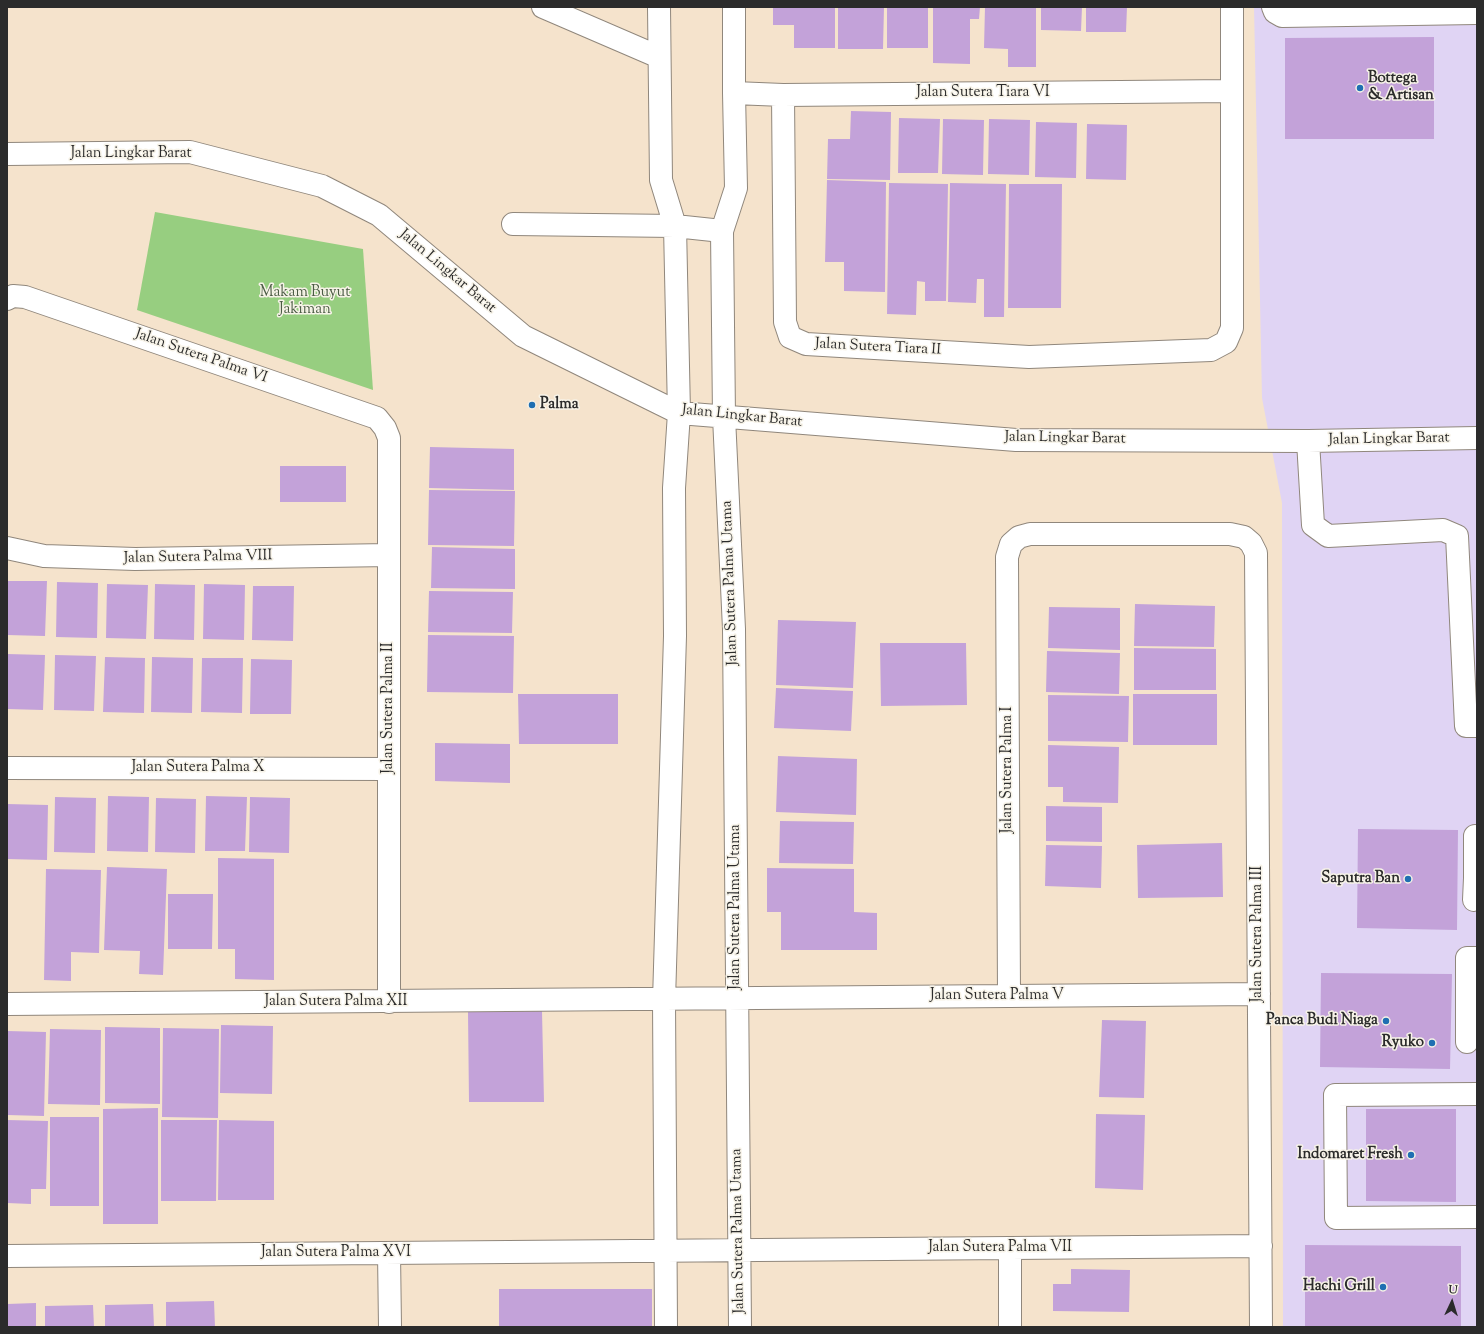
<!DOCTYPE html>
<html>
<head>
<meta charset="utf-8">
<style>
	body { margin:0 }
	#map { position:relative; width:1484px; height:1334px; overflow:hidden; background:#f5e3cc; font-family:"Sorts Mill Goudy",serif }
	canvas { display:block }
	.frame { position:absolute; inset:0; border:8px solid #2b2b2b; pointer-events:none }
	.north { position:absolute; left:1432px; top:1282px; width:40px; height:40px; -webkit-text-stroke:3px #f7f3e8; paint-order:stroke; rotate:4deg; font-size:11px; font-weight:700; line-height:16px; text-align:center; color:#2b2b2b }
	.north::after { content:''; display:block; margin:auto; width:14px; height:18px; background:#2b2b2b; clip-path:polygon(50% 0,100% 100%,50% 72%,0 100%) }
</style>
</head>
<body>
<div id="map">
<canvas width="1484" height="1334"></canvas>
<div class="frame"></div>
<div class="north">U</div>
</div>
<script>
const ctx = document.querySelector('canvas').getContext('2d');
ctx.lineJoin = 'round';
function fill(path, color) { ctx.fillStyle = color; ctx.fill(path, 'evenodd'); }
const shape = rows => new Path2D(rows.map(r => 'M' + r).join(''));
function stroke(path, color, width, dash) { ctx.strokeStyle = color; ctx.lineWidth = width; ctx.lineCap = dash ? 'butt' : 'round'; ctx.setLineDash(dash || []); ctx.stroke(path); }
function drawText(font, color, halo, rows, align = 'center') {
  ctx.font = font + ' "Sorts Mill Goudy",serif'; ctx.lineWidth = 3; ctx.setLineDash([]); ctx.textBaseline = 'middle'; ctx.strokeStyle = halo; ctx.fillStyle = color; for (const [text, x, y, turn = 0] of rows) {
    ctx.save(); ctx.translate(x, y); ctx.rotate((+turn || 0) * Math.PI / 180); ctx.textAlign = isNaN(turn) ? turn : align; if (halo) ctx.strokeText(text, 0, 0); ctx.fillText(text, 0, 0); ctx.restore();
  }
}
const built = shape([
	[1254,7,1477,7,1477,1327,1283,1327,1282,503,1262,398]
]);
const green = shape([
	[155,212,363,249,373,390,137,310]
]);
const building = shape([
	[773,7,835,7,835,48,794,48,794,25,773,25],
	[838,7,884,7,883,49,838,49],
	[887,7,928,7,928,48,887,48],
	[933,7,980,7,979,19,970,19,970,64,933,63],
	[985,7,1036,7,1036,67,1008,67,1008,49,984,48],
	[1041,7,1082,7,1081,31,1041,30],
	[1086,7,1127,7,1126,32,1086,32],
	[1434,37,1434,139,1285,139,1285,38],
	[851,111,891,112,890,180,827,179,828,139,850,139],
	[899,118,940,119,938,173,898,173],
	[943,119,984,120,983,175,942,174],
	[989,119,1030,120,1029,175,988,174],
	[1036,122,1077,123,1076,178,1035,177],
	[1087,124,1127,125,1126,180,1086,179],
	[827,180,886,182,885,292,844,291,844,262,825,262],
	[889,183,948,184,946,301,925,301,925,282,917,281,916,315,887,314],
	[950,183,1006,184,1004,317,984,317,984,279,977,279,976,303,948,302],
	[1009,184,1062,184,1061,308,1008,308],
	[430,447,514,449,514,490,429,488],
	[280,466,346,466,346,502,280,502],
	[429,490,515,491,514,546,428,545],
	[432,547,515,549,515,589,431,588],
	[7,581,47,581,45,636,7,635],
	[57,582,98,583,97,638,56,637],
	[107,584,148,585,146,639,106,638],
	[155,584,195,585,194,640,154,639],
	[204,584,245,585,244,640,203,639],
	[253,586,294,586,293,641,252,640],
	[429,591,513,592,512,633,428,632],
	[1135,604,1215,606,1214,647,1134,646],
	[1049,607,1120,608,1120,650,1048,648],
	[778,620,856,622,853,688,776,685],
	[428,635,514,636,513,693,427,692],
	[880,643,966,643,967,705,881,706],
	[1134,648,1216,649,1216,690,1134,690],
	[1047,651,1120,653,1119,694,1046,692],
	[7,654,45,655,43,710,7,709],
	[55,655,96,656,94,711,54,710],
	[105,657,145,658,144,713,103,712],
	[152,657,193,658,192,713,151,712],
	[202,658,243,658,242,713,201,712],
	[251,659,292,660,291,714,250,714],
	[776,688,853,691,851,731,774,728],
	[518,694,618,694,618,744,519,744],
	[1133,694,1217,694,1217,745,1133,745],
	[1048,695,1129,696,1128,742,1048,741],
	[435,743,510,744,510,783,435,781],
	[1048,745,1119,747,1118,803,1063,802,1063,787,1048,787],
	[778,756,857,759,856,815,776,812],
	[108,796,149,797,148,852,107,851],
	[206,796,247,797,245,851,205,851],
	[55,797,96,798,95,853,54,852],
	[250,797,290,798,289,853,249,852],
	[156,798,196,799,195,853,155,852],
	[7,804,48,805,47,860,7,859],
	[1046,806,1102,807,1102,842,1046,841],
	[780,821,854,822,853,864,779,863],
	[1358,829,1458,830,1457,930,1357,928],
	[1222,843,1223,897,1138,898,1137,845],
	[1046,845,1102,846,1101,888,1045,886],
	[218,858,274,859,274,980,235,979,235,949,218,949],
	[107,867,167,869,163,975,139,974,140,951,104,950],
	[767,868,854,869,854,912,877,913,877,950,781,950,781,912,767,912],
	[46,869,101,870,99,953,71,952,71,981,44,980],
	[168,894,213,894,212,949,168,949],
	[1321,973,1452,974,1450,1069,1320,1067],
	[542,1011,544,1102,469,1102,468,1012],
	[1102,1020,1146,1021,1144,1098,1099,1097],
	[221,1025,273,1026,272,1094,220,1093],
	[105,1027,160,1028,160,1104,105,1103],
	[163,1028,219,1029,218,1118,162,1117],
	[50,1029,101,1030,100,1105,48,1104],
	[7,1031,46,1032,44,1116,7,1115],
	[158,1108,158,1224,103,1224,103,1109],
	[1366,1109,1456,1109,1456,1202,1366,1201],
	[1096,1114,1145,1115,1143,1190,1095,1188],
	[50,1117,99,1117,99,1206,50,1206],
	[7,1120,48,1121,46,1189,31,1189,31,1204,7,1203],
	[161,1120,217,1120,216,1201,161,1201],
	[219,1120,274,1121,274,1200,218,1200],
	[1305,1245,1461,1246,1461,1327,1305,1327],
	[1071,1269,1130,1270,1129,1312,1053,1311,1053,1284,1071,1284],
	[499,1289,652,1289,652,1327,499,1327],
	[214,1301,215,1327,166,1327,166,1302],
	[36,1303,36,1327,7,1327,7,1304],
	[153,1304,154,1327,105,1327,105,1305],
	[93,1305,94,1327,45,1327,45,1306]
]);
const minor = shape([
	[543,7,659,57],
	[659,7,661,180,675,226,679,413,674,488,675,636,664,1000,666,1327],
	[734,7,734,93,736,188,722,231,724,417,734,629,740,1327],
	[1273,7,1275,12,1282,16,1477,13],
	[734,93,783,95,1232,91],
	[783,95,785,322,790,337,806,344,1029,357,1211,350,1226,342,1232,328,1232,7],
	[7,154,190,152,322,186,379,215,523,336,679,413,1016,440,1308,441,1477,438],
	[513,224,675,226,722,231],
	[7,299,13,296,25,297,377,418,385,428,389,438,389,1002],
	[1308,441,1313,525,1328,536,1443,530,1457,536,1466,726,1477,726],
	[7,548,44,556,135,559,389,555],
	[7,768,389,769],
	[1475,878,1475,836],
	[1474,900,1475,878,1477,878],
	[1009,996,1007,557,1011,544,1019,537,1030,534,1230,534,1244,537,1251,543,1256,553,1261,1327],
	[7,1004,1259,994],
	[1467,1042,1467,958,1477,958],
	[1477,1094,1335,1095,1336,1218,1477,1217],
	[1010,1248,1010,1327],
	[389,1253,390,1327],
	[7,1256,1261,1246]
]);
const markers = [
	[1360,88,4,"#1f6fb2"],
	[532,405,4,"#1f6fb2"],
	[1408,879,4,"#1f6fb2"],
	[1386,1021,4,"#1f6fb2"],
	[1432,1043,4,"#1f6fb2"],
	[1411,1155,4,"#1f6fb2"],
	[1383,1287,4,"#1f6fb2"]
];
const poiNames = [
	["Bottega",1368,79,"left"],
	["& Artisan",1368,96,"left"],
	["Palma",540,405,"left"],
	["Saputra Ban",1400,879],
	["Panca Budi Niaga",1378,1021],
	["Ryuko",1424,1043],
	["Indomaret Fresh",1403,1155],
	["Hachi Grill",1375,1287]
];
const streetNames = [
	["Jalan Sutera Tiara VI",983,93],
	["Jalan Lingkar Barat",131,154],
	["Jalan Lingkar Barat",447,272,40],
	["Jalan Sutera Tiara II",878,348,3],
	["Jalan Sutera Palma VI",201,357,19],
	["Jalan Lingkar Barat",742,417,6],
	["Jalan Lingkar Barat",1065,439,1],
	["Jalan Lingkar Barat",1389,440,-1],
	["Jalan Sutera Palma VIII",198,558,-1],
	["Jalan Sutera Palma Utama",731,583,-92],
	["Jalan Sutera Palma II",389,708,-90],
	["Jalan Sutera Palma X",198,768],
	["Jalan Sutera Palma I",1008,770,-90],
	["Jalan Sutera Palma Utama",736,907,-90],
	["Jalan Sutera Palma III",1258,934,-90],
	["Jalan Sutera Palma V",997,996],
	["Jalan Sutera Palma XII",336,1002],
	["Jalan Sutera Palma Utama",739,1231,-91],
	["Jalan Sutera Palma VII",1000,1248],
	["Jalan Sutera Palma XVI",336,1253]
];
const parkNames = [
	["Makam Buyut",305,293],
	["Jakiman",305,310]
];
fill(built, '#e0d4f4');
fill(green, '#97ce80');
fill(building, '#c3a2d9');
stroke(minor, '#90877c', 24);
stroke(minor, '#fff', 22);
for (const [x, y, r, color] of markers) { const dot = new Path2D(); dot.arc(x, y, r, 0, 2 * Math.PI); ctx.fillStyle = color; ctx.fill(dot); stroke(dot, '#f7f3e8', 1.5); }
drawText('bold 15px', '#2b2b2b', '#f7f3e8', poiNames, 'right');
drawText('15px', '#2b2b2b', '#f7f3e8', streetNames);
drawText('15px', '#4b5c44', '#f7f3e8', parkNames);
</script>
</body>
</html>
